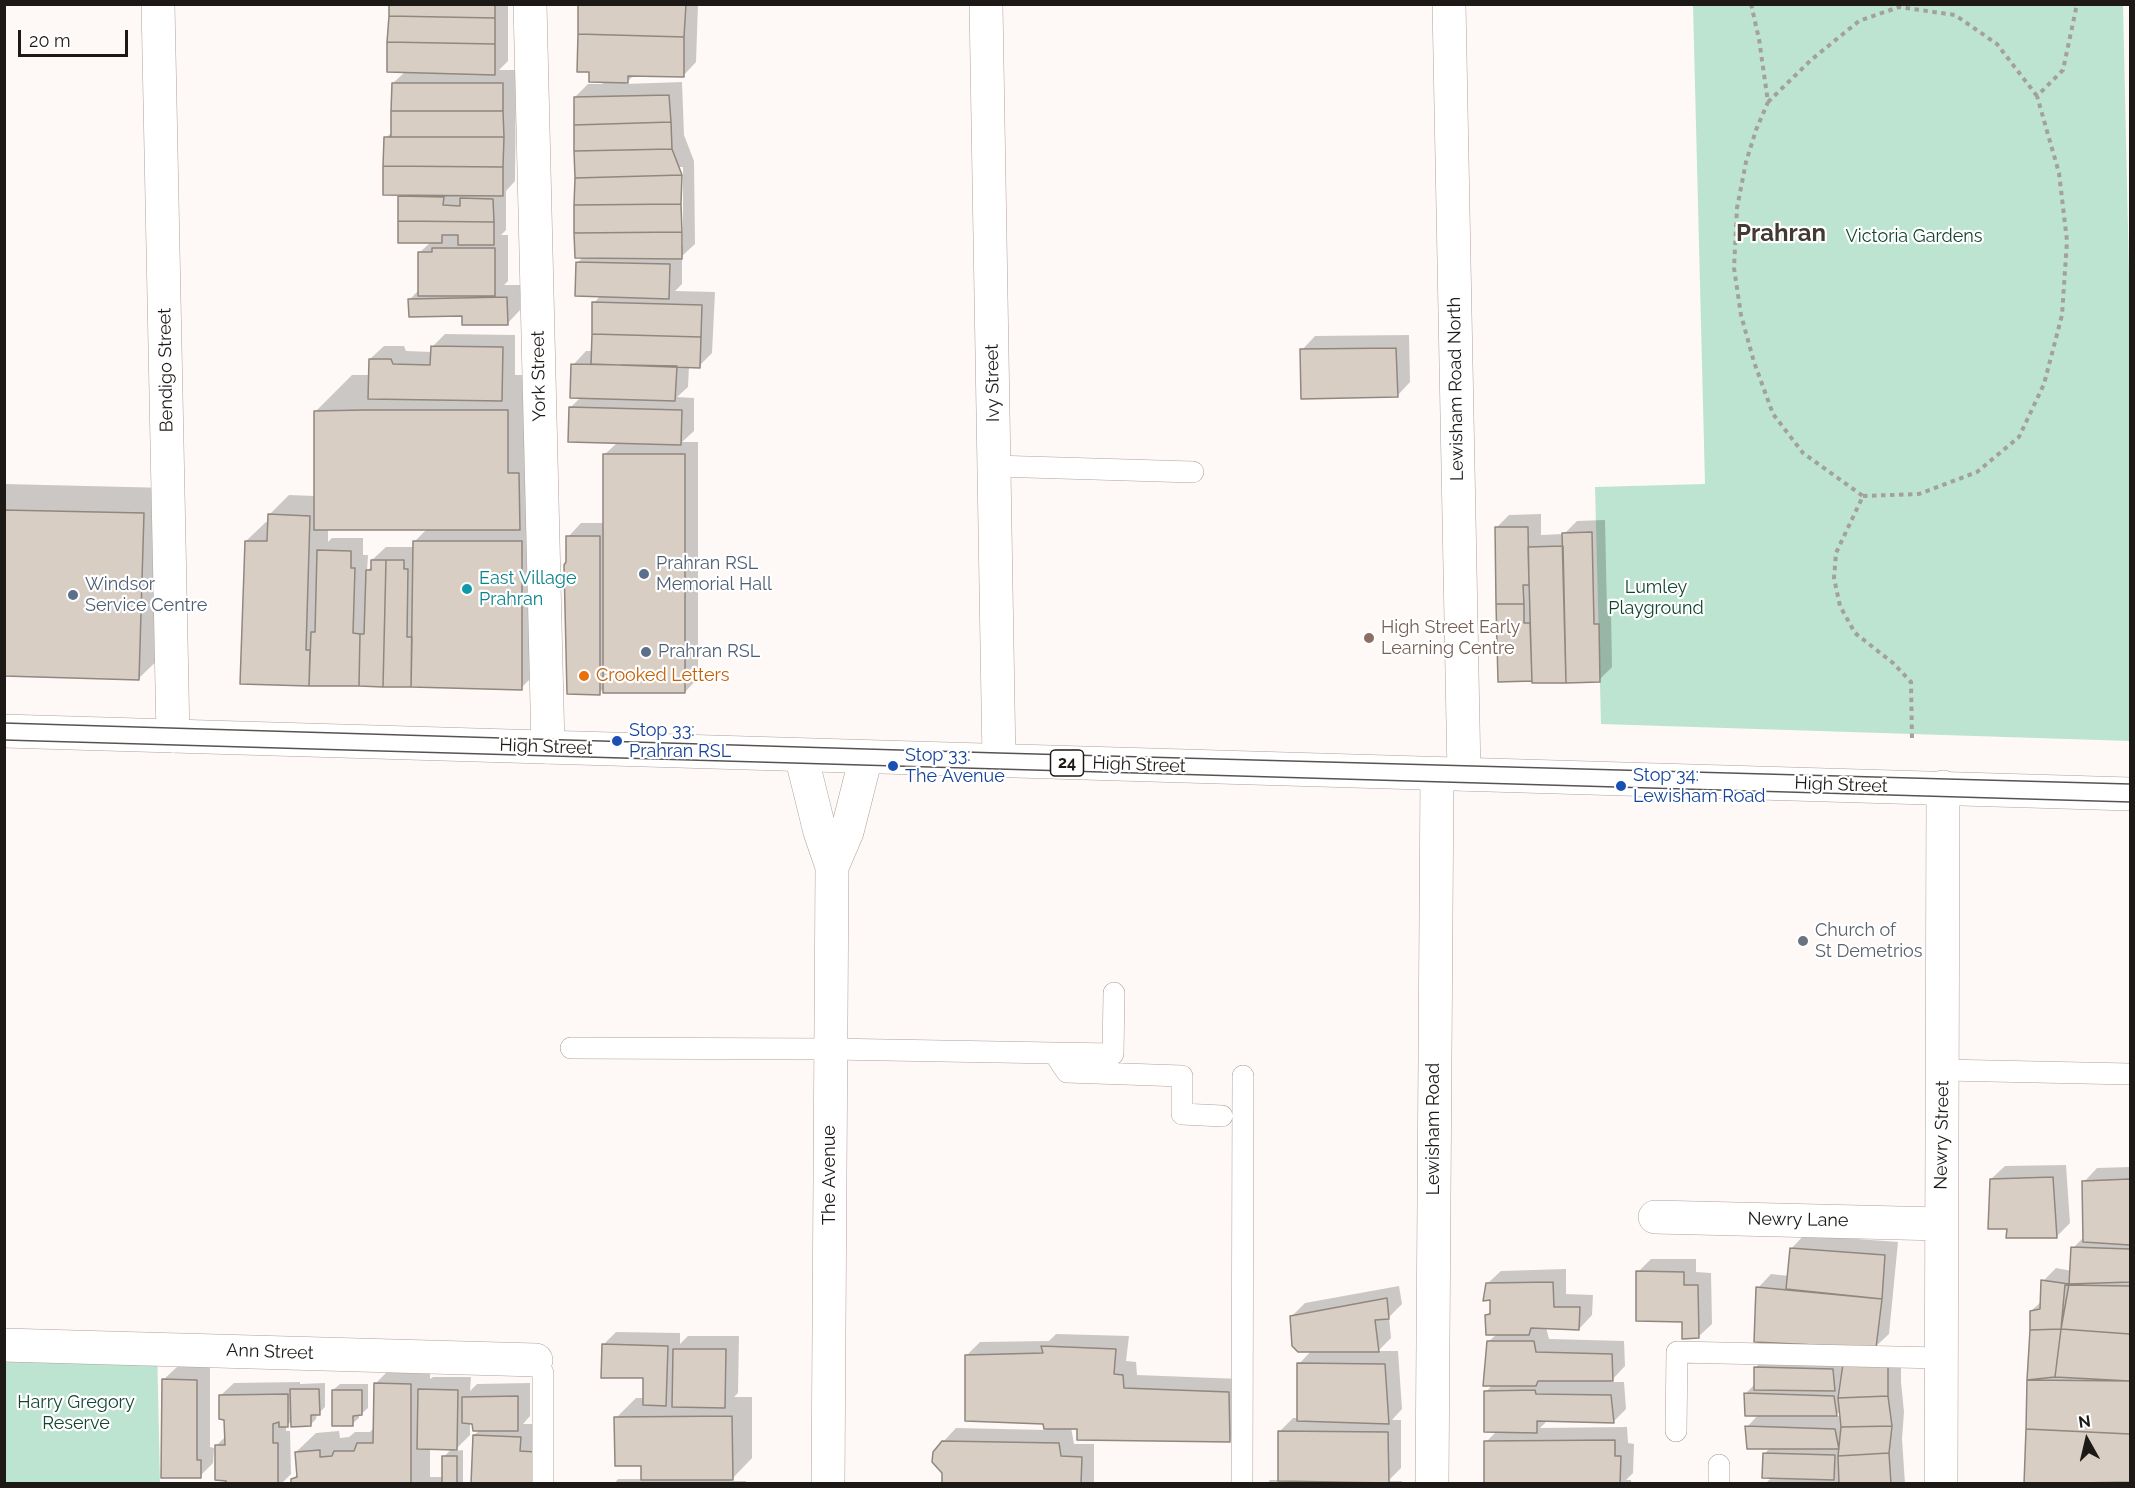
<!DOCTYPE html>
<html>
<head>
<meta charset="utf-8">
<style>
	body { margin:0 }
	#map { position:relative; width:2135px; height:1488px; overflow:hidden; background:#fef9f6; font-family:Raleway,sans-serif }
	canvas { display:block }
	.frame { position:absolute; inset:0; border:6px solid #1d1916; pointer-events:none }
	.north { position:absolute; left:2057px; top:1410px; width:60px; height:60px; -webkit-text-stroke:4px #fff; paint-order:stroke; rotate:352deg; font-size:16px; font-weight:700; line-height:24px; text-align:center; color:#1d1916 }
	.north::after { content:''; display:block; margin:auto; width:21px; height:27px; background:#1d1916; clip-path:polygon(50% 0,100% 100%,50% 72%,0 100%) }
	.scale { position:absolute; left:18px; top:30px; width:110px; height:27px; box-sizing:border-box; border:3px solid #1d1916; border-top:0; padding-left:8px; font-size:18px; line-height:21px; white-space:nowrap; color:#1d1916; -webkit-text-stroke:4px #fff; paint-order:stroke }
</style>
</head>
<body>
<div id="map">
<canvas width="2135" height="1488"></canvas>
<div class="frame"></div>
<div class="north">N</div>
<div class="scale">20 m</div>
</div>
<script>
const ctx = document.querySelector('canvas').getContext('2d');
ctx.lineJoin = 'round';
function fill(path, color) { ctx.fillStyle = color; ctx.fill(path, 'evenodd'); }
const shape = rows => new Path2D(rows.map(r => 'M' + r).join(''));
function stroke(path, color, width, dash) { ctx.strokeStyle = color; ctx.lineWidth = width; ctx.lineCap = dash ? 'butt' : 'round'; ctx.setLineDash(dash || []); ctx.stroke(path); }
function drawText(font, color, halo, rows, align = 'center') {
  ctx.font = font + ' Raleway,sans-serif'; ctx.lineWidth = 4.5; ctx.setLineDash([]); ctx.textBaseline = 'middle'; ctx.strokeStyle = halo; ctx.fillStyle = color; for (const [text, x, y, turn = 0] of rows) {
    ctx.save(); ctx.translate(x, y); ctx.rotate((+turn || 0) * Math.PI / 180); ctx.textAlign = isNaN(turn) ? turn : align; if (halo) ctx.strokeText(text, 0, 0); ctx.fillText(text, 0, 0); ctx.restore();
  }
}
const green = shape([
	[1693,5,2123,5,2130,318,2130,741,1601,724,1595,487,1705,484],
	[5,1340,157,1344,160,1483,5,1484]
]);
const shadow = shape([
	[390,4,508,4,508,61,499,70,516,70,515,181,506,191,506,230,501,235,508,235,508,281,504,285,520,285,520,310,507,324,464,315,410,299,419,290,419,253,431,242,400,241,400,193,386,138,393,131,393,83,406,71],
	[580,4,698,4,696,62,683,76,634,75,625,84,682,82,684,135,694,161,695,244,682,256,682,284,675,291,715,292,712,353,699,366,689,366,688,387,677,397,694,398,694,431,682,442,698,442,698,678,685,692,604,688,599,693,567,562,568,537,581,523,604,523,604,455,618,442,571,407,581,397,573,365,586,351,593,351,594,303,601,295,578,262,583,257,575,97,588,84,603,84],
	[680,167,683,167,683,246,680,246],
	[445,334,515,335,515,375,543,375,557,652,521,688,308,685,246,541,266,522,269,522,269,515,289,495,315,496,316,411,352,375,370,375,370,359,384,346,404,346,406,351,432,352,432,347],
	[328,528,428,528,414,542,414,547,386,547,372,560,372,566,367,571,368,555,363,555,363,538,332,538,328,542],
	[1409,335,1410,382,1397,396,1302,350,1315,336],
	[4,484,169,488,165,653,139,678,4,675],
	[1541,514,1541,535,1564,534,1577,521,1605,520,1607,612,1611,612,1612,667,1599,680,1533,682,1496,528,1509,515],
	[2066,1165,2070,1223,2057,1236,2009,1227,1991,1179,2005,1166],
	[2130,1167,2130,1484,2026,1484,2031,1311,2042,1301,2043,1281,2056,1268,2072,1271,2073,1248,2085,1236,2084,1182,2097,1168],
	[1804,1235,1898,1242,1889,1334,1875,1347,1758,1288,1771,1274,1789,1276,1791,1249],
	[1651,1259,1696,1259,1696,1272,1711,1273,1712,1324,1698,1337,1638,1272],
	[1566,1269,1566,1294,1593,1295,1592,1315,1579,1329,1546,1327,1549,1339,1624,1341,1625,1366,1610,1382,1624,1382,1626,1409,1613,1422,1548,1420,1540,1428,1627,1427,1628,1443,1634,1444,1633,1473,1626,1480,1631,1480,1631,1484,1486,1484,1486,1442,1497,1431,1486,1392,1493,1384,1488,1342,1497,1334,1487,1315,1492,1310,1492,1298,1487,1284,1501,1271],
	[1399,1286,1402,1304,1389,1317,1391,1338,1378,1351,1398,1351,1402,1409,1392,1420,1401,1420,1401,1468,1388,1481,1402,1481,1402,1484,1267,1484,1270,1480,1280,1480,1280,1431,1293,1418,1298,1418,1299,1364,1312,1350,1292,1316,1305,1303],
	[616,1332,680,1333,680,1344,688,1336,739,1336,738,1393,734,1397,752,1397,752,1458,730,1481,746,1481,746,1484,614,1484,618,1479,643,1479,643,1464,616,1418,636,1398,644,1398,645,1377,603,1345],
	[1056,1334,1129,1336,1126,1361,1136,1362,1137,1375,1241,1379,1242,1428,1229,1441,1071,1427,1074,1444,1094,1444,1094,1484,943,1484,943,1442,956,1428,1046,1430,1045,1423,967,1355,980,1342,1049,1341],
	[1901,1353,1901,1382,1904,1412,1902,1439,1905,1484,1765,1484,1772,1477,1764,1454,1771,1447,1747,1427,1759,1414,1745,1394,1756,1383,1756,1367,1769,1354],
	[1841,1409,1842,1416,1835,1416,1839,1412],
	[395,1364,430,1364,430,1379,433,1377,471,1377,470,1391,477,1384,530,1383,530,1416,523,1424,533,1424,547,1471,474,1435,480,1430,474,1422,470,1422,470,1435,454,1451,463,1450,463,1484,292,1484,292,1480,298,1474,296,1452,316,1433,339,1431,340,1438,349,1437,355,1432,370,1432,375,1427,375,1384],
	[430,1448,452,1448,444,1457,444,1477,430,1477],
	[177,1367,210,1367,210,1447,214,1448,213,1463,200,1476,163,1380],
	[300,1382,300,1384,325,1383,325,1407,319,1413,317,1413,316,1419,310,1425,292,1421,286,1426,286,1431,290,1431,291,1474,281,1484,227,1484,217,1445,226,1436,226,1418,220,1396,234,1383],
	[340,1384,368,1384,368,1408,361,1414,359,1414,359,1418,352,1424,333,1390]
]);
const building = shape([
	[389,4,495,4,495,18,389,16,389,4],
	[578,4,686,4,684,37,578,34,578,4],
	[389,16,495,18,495,44,387,42,389,16],
	[578,34,684,37,684,77,628,76,628,83,589,82,589,72,577,72,578,34],
	[387,42,495,44,495,75,387,72,387,42],
	[392,83,503,83,503,111,391,111,392,83],
	[669,95,671,122,574,125,574,97,669,95],
	[391,111,503,111,504,137,391,137,391,111],
	[671,122,672,149,574,151,574,125,671,122],
	[384,137,504,137,503,167,383,166,384,137],
	[672,149,682,175,575,178,574,151,672,149],
	[383,166,503,167,503,196,383,195,383,166],
	[682,175,681,204,574,205,575,178,682,175],
	[398,196,444,197,443,205,460,206,460,198,493,199,494,222,398,221,398,196],
	[681,204,682,232,574,233,574,205,681,204],
	[398,221,494,222,494,245,458,245,458,235,442,235,442,243,398,243,398,221],
	[682,232,682,259,575,258,574,233,682,232],
	[432,248,495,248,495,296,418,296,418,252,432,252,432,248],
	[576,262,670,264,669,299,575,296,576,262],
	[507,297,508,325,462,325,462,316,409,317,408,299,507,297],
	[592,302,702,305,701,337,592,334,592,302],
	[592,334,701,337,700,368,591,364,592,334],
	[431,346,503,347,502,401,368,399,369,359,391,359,393,364,430,365,431,346],
	[1396,348,1398,397,1301,399,1300,349,1396,348],
	[571,364,677,366,675,401,570,398,571,364],
	[569,407,682,410,681,445,568,442,569,407],
	[363,410,508,410,508,473,519,473,520,530,314,530,314,411,363,410],
	[603,454,685,454,685,693,603,693,603,454],
	[4,510,144,513,139,680,4,676,4,510],
	[268,514,310,516,306,650,310,650,309,686,240,684,245,541,267,541,268,514],
	[1495,527,1528,527,1529,585,1523,585,1524,604,1496,604,1495,527],
	[1592,532,1594,624,1599,624,1600,682,1566,683,1562,533,1592,532],
	[566,536,600,536,600,695,567,694,564,565,566,562,566,536],
	[413,541,522,541,522,690,411,687,413,541],
	[1563,546,1566,683,1532,683,1528,547,1563,546],
	[317,550,351,551,351,568,355,568,353,633,360,634,359,686,309,686,311,632,315,632,317,550],
	[371,560,386,560,383,687,359,686,360,634,364,634,366,570,371,570,371,560],
	[386,560,404,560,404,569,408,569,407,637,412,637,411,687,383,687,386,560],
	[1496,604,1524,604,1524,623,1530,623,1532,681,1498,682,1496,604],
	[2053,1177,2057,1238,2006,1238,2007,1229,1988,1229,1990,1179,2053,1177],
	[2130,1179,2130,1245,2083,1242,2082,1181,2130,1179],
	[2071,1247,2130,1249,2130,1282,2069,1284,2071,1247],
	[1790,1248,1885,1255,1882,1299,1786,1289,1790,1248],
	[1636,1271,1684,1272,1684,1285,1698,1285,1699,1338,1682,1339,1682,1322,1636,1321,1636,1271],
	[2041,1280,2069,1284,2061,1329,2030,1330,2030,1311,2040,1309,2041,1280],
	[1553,1282,1554,1307,1580,1307,1579,1330,1531,1328,1529,1335,1486,1335,1485,1315,1490,1314,1490,1300,1483,1301,1486,1283,1553,1282],
	[2065,1285,2130,1286,2130,1334,2061,1329,2065,1285],
	[1756,1287,1882,1299,1876,1348,1754,1342,1756,1287],
	[1387,1298,1389,1319,1375,1320,1379,1352,1298,1352,1292,1346,1290,1316,1387,1298],
	[2061,1329,2130,1334,2130,1381,2055,1377,2061,1329],
	[2061,1329,2055,1377,2027,1380,2030,1330,2061,1329],
	[1487,1341,1534,1341,1536,1352,1612,1354,1613,1381,1538,1381,1536,1386,1483,1386,1487,1341],
	[602,1344,668,1346,666,1406,643,1405,643,1378,601,1378,602,1344],
	[1041,1346,1116,1349,1114,1374,1123,1375,1124,1388,1229,1392,1230,1442,1077,1440,1077,1429,1044,1429,1043,1424,965,1421,965,1355,1043,1353,1041,1346],
	[673,1349,726,1349,725,1408,672,1407,673,1349],
	[1297,1363,1385,1364,1389,1424,1297,1421,1297,1363],
	[1843,1364,1888,1366,1888,1396,1838,1398,1843,1364],
	[1754,1367,1833,1369,1835,1391,1754,1390,1754,1367],
	[162,1379,197,1380,197,1460,201,1460,201,1478,161,1478,162,1379],
	[2027,1380,2130,1381,2130,1434,2026,1429,2027,1380],
	[374,1383,411,1384,411,1484,291,1484,291,1479,297,1477,295,1452,320,1450,320,1457,332,1456,334,1451,354,1451,357,1443,373,1443,374,1383],
	[290,1389,319,1389,320,1415,311,1415,311,1426,291,1427,290,1389],
	[418,1389,458,1390,457,1450,417,1449,418,1389],
	[332,1390,362,1390,362,1415,353,1416,353,1426,332,1426,332,1390],
	[1535,1390,1536,1394,1611,1395,1614,1423,1537,1421,1537,1433,1484,1432,1484,1391,1535,1390],
	[1744,1393,1834,1396,1837,1416,1745,1416,1744,1393],
	[288,1394,288,1427,279,1427,279,1422,273,1424,273,1443,278,1443,278,1484,226,1484,226,1481,215,1480,215,1445,225,1445,224,1420,219,1419,219,1395,288,1394],
	[518,1396,518,1431,473,1431,472,1424,462,1423,462,1397,518,1396],
	[1888,1396,1892,1426,1841,1427,1838,1398,1888,1396],
	[732,1416,733,1480,641,1480,641,1466,615,1466,614,1417,732,1416],
	[1745,1426,1835,1429,1839,1449,1747,1449,1745,1426],
	[1892,1426,1889,1453,1838,1456,1841,1427,1892,1426],
	[2026,1429,2130,1434,2130,1482,2024,1484,2026,1429],
	[1278,1431,1388,1432,1389,1483,1278,1481,1278,1431],
	[473,1435,521,1437,520,1451,536,1452,535,1484,471,1484,473,1435],
	[1615,1440,1615,1456,1621,1456,1620,1484,1484,1484,1484,1441,1615,1440],
	[942,1441,1059,1443,1061,1456,1082,1457,1081,1484,942,1484,942,1473,932,1462,933,1452,942,1441],
	[1763,1453,1835,1455,1834,1480,1762,1478,1763,1453],
	[1889,1453,1891,1484,1839,1484,1838,1456,1889,1453],
	[442,1456,457,1456,457,1484,419,1484,442,1483,442,1456]
]);
const path = shape([
	[1751,4,1759,39,1768,102,1756,130,1746,162,1737,208,1734,268,1741,315,1754,362,1773,414,1803,453,1863,496,1836,553,1834,578,1840,606,1855,633,1893,663,1911,682,1912,740],
	[1768,102,1811,60,1859,21,1899,7,1955,15,1997,44,2037,96],
	[1863,496,1919,494,1977,472,2019,437,2044,384,2062,315,2067,241,2059,173,2037,96,2063,70,2077,4]
]);
const lane = shape([
	[994,466,1193,472],
	[571,1048,830,1049,1054,1053,1067,1072,1182,1076,1182,1114,1222,1116],
	[1054,1053,1113,1054,1114,993],
	[1944,1070,2130,1074],
	[536,1360,543,1373,543,1484],
	[1676,1431,1677,1352,1940,1358],
	[1242,1484,1243,1076],
	[1719,1484,1719,1465]
]);
const street = shape([
	[158,4,173,736],
	[530,4,548,747],
	[986,4,999,761],
	[1449,4,1464,774],
	[1655,1217,1941,1224],
	[4,1345,536,1360],
	[1432,1484,1437,774],
	[1941,1484,1943,787]
]);
const secondary = shape([
	[801,755,820,832,832,867,828,1484],
	[832,867,847,832,866,757]
]);
const primary = shape([
	[4,731,2130,794]
]);
const tram = shape([
	[4,723,999,753,2130,784],
	[4,740,2130,802]
]);
const markers = [
	[644,574,6,"#5c6f8a"],
	[467,589,6,"#0f9aa8"],
	[73,595,6,"#5c6f8a"],
	[1369,638,6,"#8d6e63"],
	[646,652,6,"#5c6f8a"],
	[584,676,6,"#e8710a"],
	[617,741,6,"#1a4fb4"],
	[893,766,6,"#1a4fb4"],
	[1621,786,6,"#1a4fb4"],
	[1803,941,6,"#6b7280"]
];
const shields = [
	[1067,763,33]
];
const shieldNames = [
	["24",1067,763]
];
const parkNames = [
	["Victoria Gardens",1914,237],
	["Lumley",1656,588],
	["Playground",1656,609],
	["Harry Gregory",76,1403],
	["Reserve",76,1424]
];
const streetNames = [
	["Bendigo Street",166,370,-91],
	["York Street",539,376,-91],
	["Ivy Street",993,383,-91],
	["Lewisham Road North",1456,389,-91],
	["High Street",546,747,2],
	["High Street",1139,765,2],
	["High Street",1841,785,2],
	["Lewisham Road",1434,1129,-90],
	["Newry Street",1942,1135,-89],
	["The Avenue",830,1175,-90],
	["Newry Lane",1798,1220,1],
	["Ann Street",270,1352,2]
];
const serviceNames = [
	["Prahran RSL",656,564],
	["Memorial Hall",656,585],
	["Windsor",85,585],
	["Service Centre",85,606],
	["Prahran RSL",658,652]
];
const cultureNames = [
	["East Village",479,579],
	["Prahran",479,600]
];
const educationNames = [
	["High Street Early",1381,628],
	["Learning Centre",1381,649]
];
const foodNames = [
	["Crooked Letters",596,676]
];
const transitNames = [
	["Stop 33:",629,731],
	["Prahran RSL",629,752],
	["Stop 33:",905,756],
	["The Avenue",905,777],
	["Stop 34:",1633,776],
	["Lewisham Road",1633,797]
];
const worshipNames = [
	["Church of",1815,931],
	["St Demetrios",1815,952]
];
const districtNames = [
	["Prahran",1781,234]
];
fill(green, '#bde4d0');
fill(shadow, '#0003');
fill(building, '#d8cec4');
stroke(building, '#90877e', 1.5);
stroke(lane, '#aea29b', 22);
stroke(street, '#aea29b', 34);
stroke(secondary, '#aea29b', 34);
stroke(primary, '#aea29b', 34);
stroke(path, '#a4a09d', 4, [4.5, 4.5]);
stroke(lane, '#fff', 21);
stroke(street, '#fff', 33);
stroke(secondary, '#fff', 33);
stroke(primary, '#fff', 33);
stroke(tram, '#585350', 1.5);
for (const [x, y, r, color] of markers) { const dot = new Path2D(); dot.arc(x, y, r, 0, 2 * Math.PI); ctx.fillStyle = color; ctx.fill(dot); stroke(dot, '#fff', 2); }
for (const [x, y, w] of shields) { const box = new Path2D(); box.roundRect(x - w / 2, y - 13, w, 26, 4.5); ctx.fillStyle = '#fff'; ctx.fill(box); stroke(box, '#1d1916', 1.5); }
drawText('bold 16px', '#1d1916', null, shieldNames);
drawText('18px', '#124531', '#fff', parkNames);
drawText('18px', '#1d1916', '#fff', streetNames);
drawText('18px', '#4e5e75', '#fff', serviceNames, 'left');
drawText('18px', '#0d838f', '#fff', cultureNames, 'left');
drawText('18px', '#785e54', '#fff', educationNames, 'left');
drawText('18px', '#c56008', '#fff', foodNames, 'left');
drawText('18px', '#164399', '#fff', transitNames, 'left');
drawText('18px', '#5b616d', '#fff', worshipNames, 'left');
drawText('bold 24px', '#433934', '#fff', districtNames);
</script>
</body>
</html>
